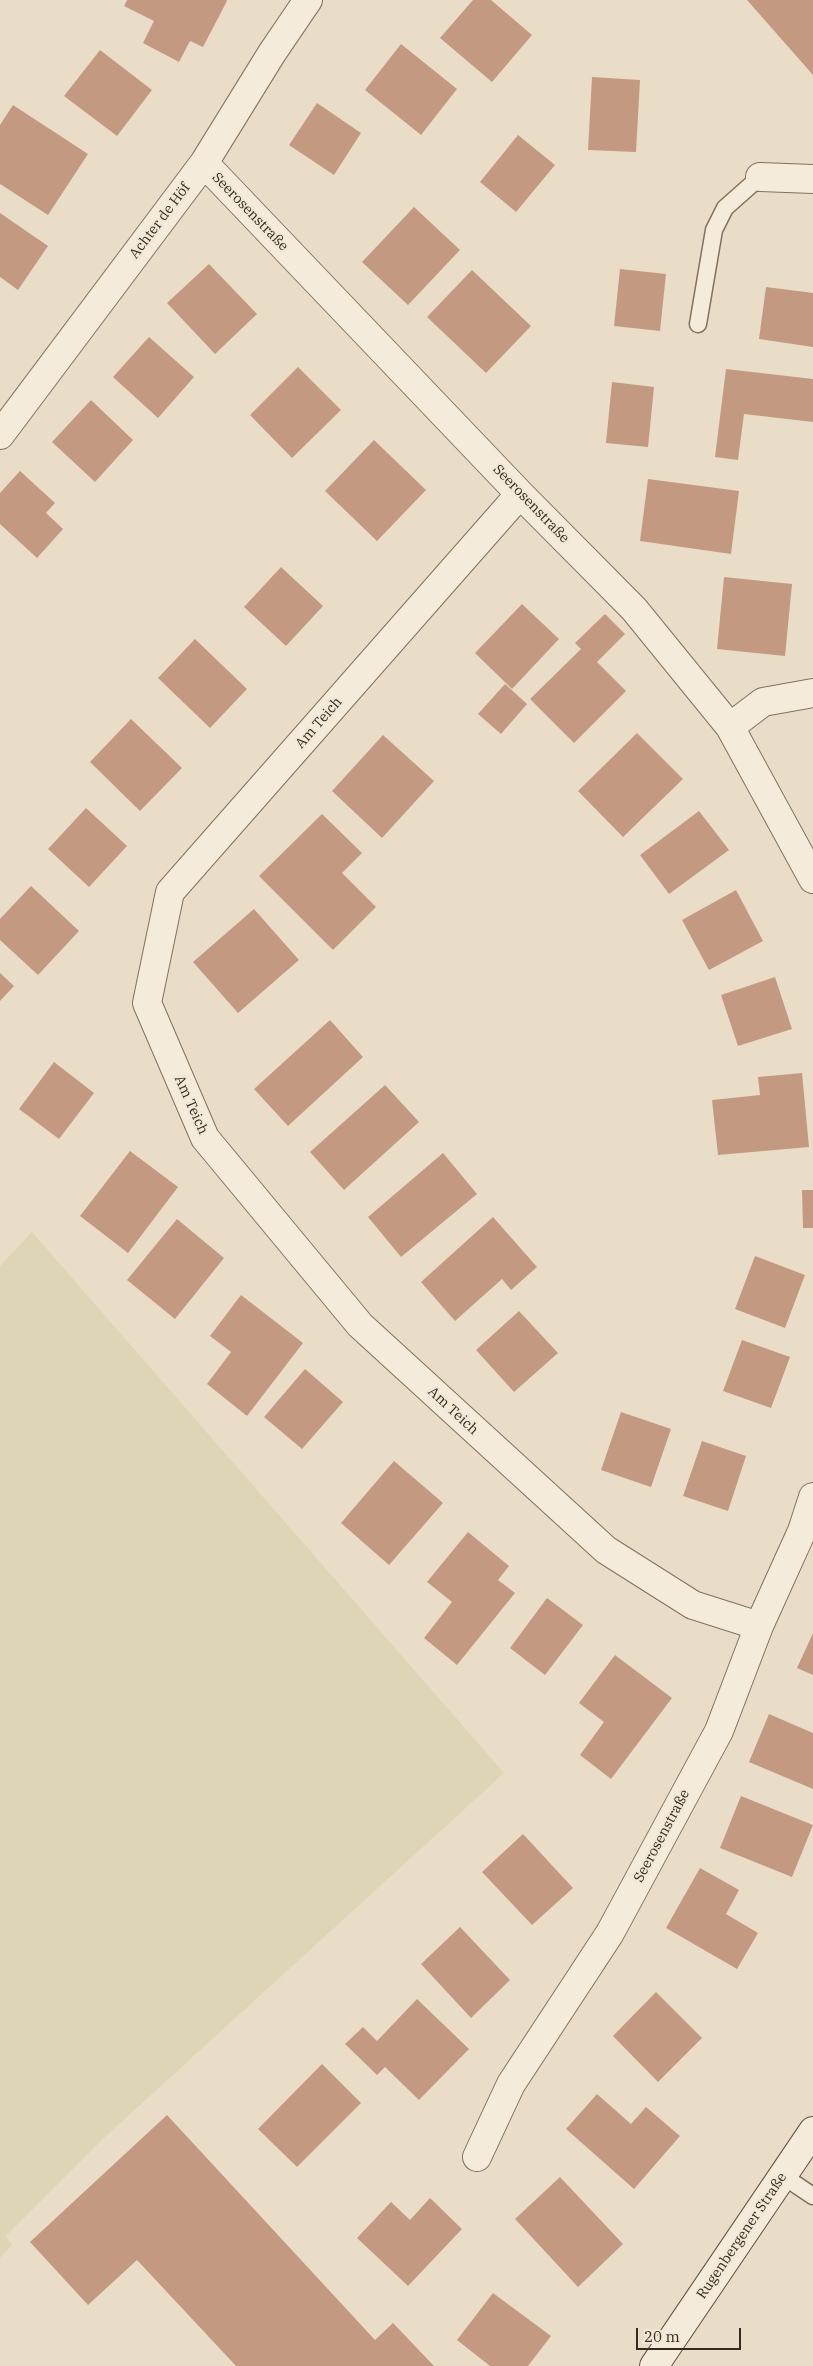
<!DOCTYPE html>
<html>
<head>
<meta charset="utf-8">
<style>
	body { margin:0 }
	#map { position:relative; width:813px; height:2366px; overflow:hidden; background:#eaddc7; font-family:"IBM Plex Serif",serif }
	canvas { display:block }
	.scale { position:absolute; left:636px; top:2328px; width:105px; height:22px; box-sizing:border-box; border:2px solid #352921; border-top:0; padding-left:6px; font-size:15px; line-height:18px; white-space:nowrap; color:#352921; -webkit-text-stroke:4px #f2e8d6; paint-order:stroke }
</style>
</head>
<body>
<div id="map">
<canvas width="813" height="2366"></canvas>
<div class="scale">20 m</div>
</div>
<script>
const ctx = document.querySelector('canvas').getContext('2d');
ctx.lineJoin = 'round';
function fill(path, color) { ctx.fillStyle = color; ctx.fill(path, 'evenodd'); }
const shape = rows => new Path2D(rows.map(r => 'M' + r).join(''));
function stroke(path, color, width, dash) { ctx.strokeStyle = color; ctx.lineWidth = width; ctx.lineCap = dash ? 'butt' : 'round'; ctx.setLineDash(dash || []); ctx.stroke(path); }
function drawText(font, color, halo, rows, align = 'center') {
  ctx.font = font + ' "IBM Plex Serif",serif'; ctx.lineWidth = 5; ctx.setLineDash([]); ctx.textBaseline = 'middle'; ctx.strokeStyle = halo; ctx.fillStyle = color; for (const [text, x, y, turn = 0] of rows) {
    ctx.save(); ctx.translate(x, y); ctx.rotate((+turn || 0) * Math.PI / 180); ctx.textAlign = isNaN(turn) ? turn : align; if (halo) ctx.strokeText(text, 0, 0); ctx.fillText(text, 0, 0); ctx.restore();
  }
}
const farmland = shape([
	[32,1232,504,1773,106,2136,6,2236,12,2245,0,2258,0,1266]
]);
const building = shape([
	[127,0,226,0,227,1,203,47,190,41,179,62,143,43,154,21,124,6],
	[473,0,491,0,532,35,492,82,440,38],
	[747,0,813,0,813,75],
	[401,44,457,89,421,135,365,90],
	[100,50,152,90,117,136,64,96],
	[592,77,640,80,636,152,588,150],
	[317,103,361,133,334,175,289,145],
	[13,105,88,154,48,215,0,184,0,125],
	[518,135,555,165,516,212,480,182],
	[414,207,460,250,408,305,362,262],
	[0,213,48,246,18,290,0,277],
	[209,264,257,314,215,354,167,303],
	[620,269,666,274,660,331,614,326],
	[472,270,531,326,486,373,427,317],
	[766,287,813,293,813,347,759,339],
	[149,337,194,377,158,418,113,377],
	[298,367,341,410,292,458,250,415],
	[726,369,813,379,813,422,744,414,738,460,715,457],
	[612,382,654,387,648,447,606,443],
	[91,400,133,440,95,482,52,442],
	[374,440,426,490,377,541,325,491],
	[20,471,55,503,46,513,63,529,37,558,0,524,0,493],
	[648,479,739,491,731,554,640,541],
	[281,567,323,606,286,646,244,607],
	[724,577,792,584,785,656,717,649],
	[522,604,559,639,512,689,475,653],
	[605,614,625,634,597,662,626,691,574,743,530,699,581,649,575,643],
	[195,639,247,689,210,728,158,678],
	[505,684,527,704,501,734,478,714],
	[131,719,182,768,140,811,90,762],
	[637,733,683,779,623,837,578,791],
	[383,735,434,781,382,838,332,791],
	[86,808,127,846,89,887,48,849],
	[699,811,729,850,669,894,640,855],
	[322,814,362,853,342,873,376,907,333,950,259,876],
	[31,886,79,931,38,975,0,940,0,919],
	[736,890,763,941,709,970,682,920],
	[254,909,299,960,238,1013,193,962],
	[0,973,14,986,0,1001],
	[775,977,792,1029,738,1046,721,995],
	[330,1020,363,1057,288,1126,254,1089],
	[54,1062,94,1093,59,1139,19,1109],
	[802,1073,809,1147,718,1155,712,1100,760,1095,758,1077],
	[385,1085,419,1122,344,1190,310,1152],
	[130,1151,178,1187,128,1253,80,1216],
	[443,1153,477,1194,401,1257,368,1217],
	[802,1190,813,1190,813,1228,803,1228],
	[493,1217,537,1267,511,1290,502,1279,455,1321,421,1282],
	[177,1219,224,1258,175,1319,127,1280],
	[755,1256,805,1275,785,1328,735,1309],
	[241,1295,303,1343,247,1416,207,1384,231,1352,210,1336],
	[519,1311,558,1353,514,1392,476,1350],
	[742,1340,790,1357,771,1408,723,1391],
	[305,1369,343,1402,302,1449,264,1417],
	[621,1412,671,1429,651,1487,601,1470],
	[702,1441,746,1456,728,1511,683,1496],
	[394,1461,443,1503,389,1565,341,1523],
	[468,1532,509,1566,498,1580,515,1593,457,1665,424,1638,452,1602,427,1582],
	[547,1598,583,1625,545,1675,510,1648],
	[813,1633,813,1675,797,1668],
	[615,1655,672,1698,611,1779,580,1755,604,1722,579,1703],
	[769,1714,813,1733,813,1789,749,1762],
	[741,1796,813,1825,792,1877,720,1848],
	[523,1834,573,1888,532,1925,482,1872],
	[700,1868,739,1890,726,1914,758,1933,737,1969,666,1928],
	[460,1927,510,1980,471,2018,421,1964],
	[656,1992,702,2038,658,2082,613,2036],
	[417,1999,469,2049,419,2100,385,2067,377,2075,345,2044,363,2027,377,2041],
	[322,2064,361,2103,297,2167,258,2129],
	[597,2094,631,2124,646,2107,680,2136,634,2189,566,2129],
	[167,2115,375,2340,393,2323,434,2366,236,2366,137,2260,88,2305,30,2242],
	[560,2177,623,2244,578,2287,515,2219],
	[430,2198,462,2229,408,2286,357,2238,391,2202,410,2220],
	[493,2293,551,2336,528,2366,490,2366,457,2340]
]);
const service = shape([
	[698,324,714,230,725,208,760,177],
	[783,2176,813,2196]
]);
const minor = shape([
	[204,163,520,494,634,609,730,727,813,879],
	[760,177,813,179],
	[0,435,204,163,272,53,308,0],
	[520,494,170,892,147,1003,205,1138,360,1325,606,1550,693,1605,759,1626],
	[730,727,763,702,813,693],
	[477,2157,511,2084,610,1933,719,1731,759,1626,802,1531,813,1497]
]);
const secondary = shape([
	[654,2366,813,2131]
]);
const streetNames = [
	["Seerosenstraße",250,212,46],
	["Achter de Höf",160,221,-53],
	["Seerosenstraße",531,504,46],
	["Am Teich",319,723,-49],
	["Am Teich",191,1105,66],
	["Am Teich",453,1411,43],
	["Seerosenstraße",662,1836,-62],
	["Rugenbergener Straße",742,2236,-56]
];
fill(farmland, '#ded5b6');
fill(building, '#c49982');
stroke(service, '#83705f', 19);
stroke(minor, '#83705f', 30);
stroke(secondary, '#655142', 30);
stroke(service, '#f5ebda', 16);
stroke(minor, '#f5ebda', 28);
stroke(secondary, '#f5ebda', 28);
drawText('14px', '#352921', '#f2e8d6', streetNames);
</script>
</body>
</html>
